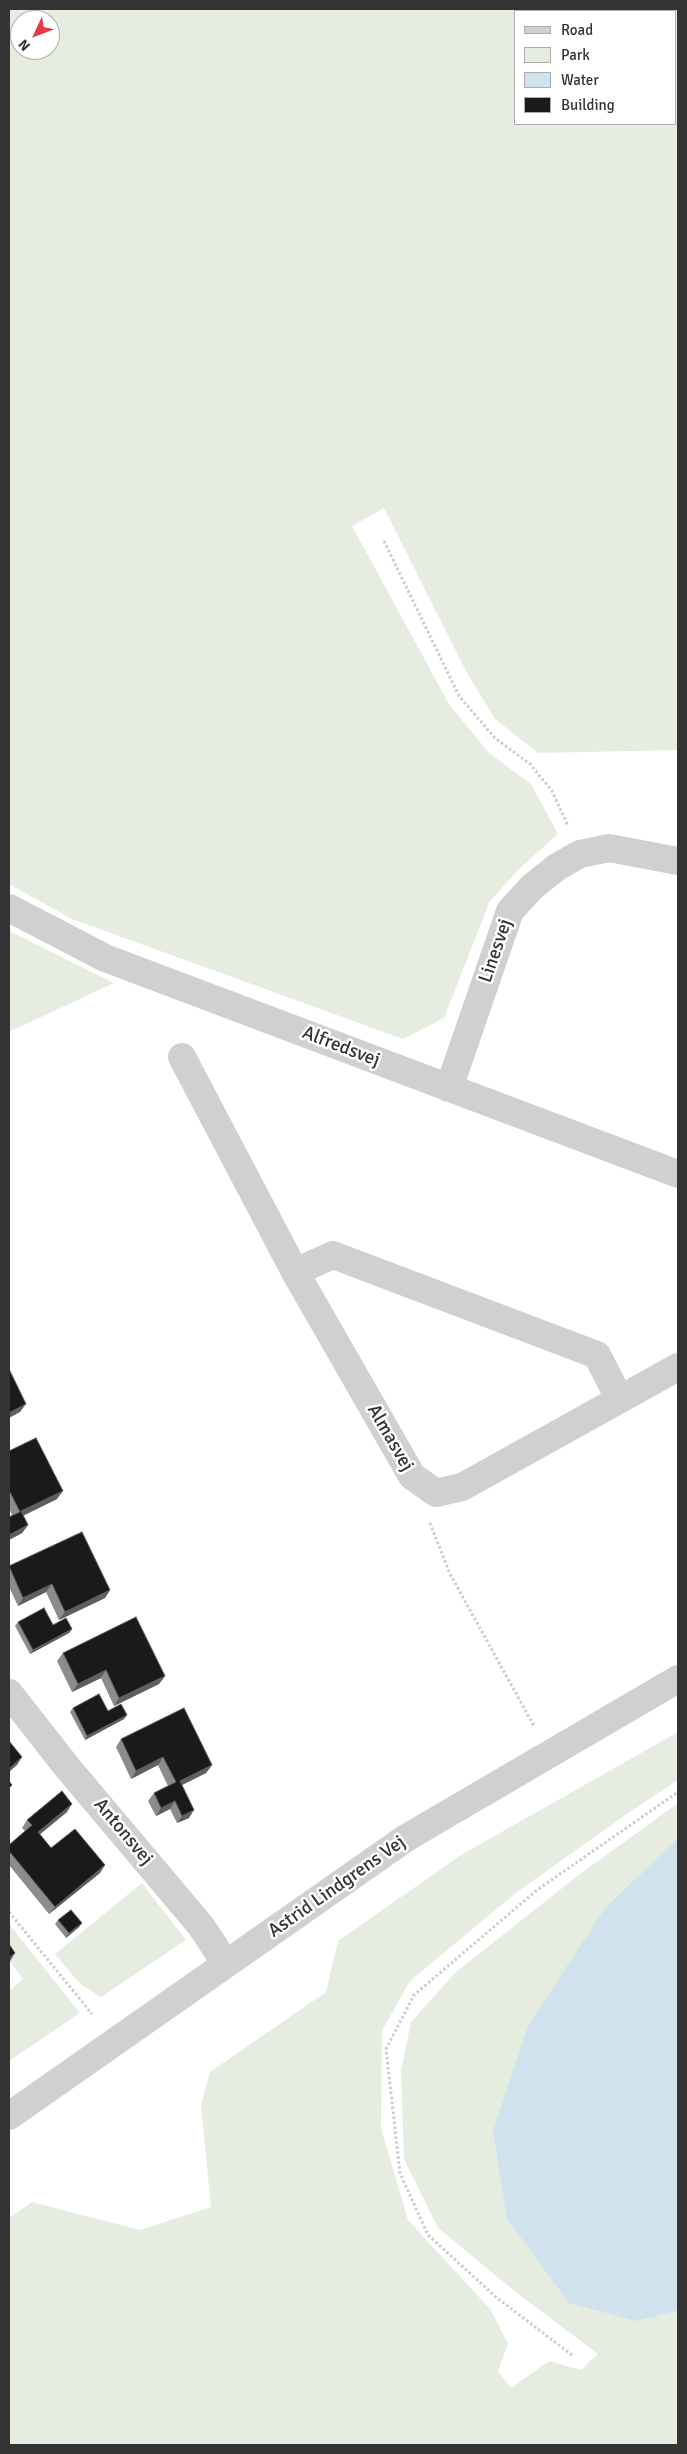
<!DOCTYPE html>
<html>
<head>
<meta charset="utf-8">
<style>
	body { margin:0 }
	#map { position:relative; width:687px; height:2454px; overflow:hidden; background:#fff; font-family:Signika,sans-serif }
	canvas { display:block }
	.frame { position:absolute; inset:0; border:10px solid #333; pointer-events:none }
	.legend { position:absolute; left:514px; top:10px; width:162px; height:115px; box-sizing:border-box; background:#fff; border:1px solid #adadad; margin:0; padding:6px 9px; list-style:none; font-size:15px; color:#333 }
	.legend li { display:flex; align-items:center; gap:10px; height:25px }
	.legend b { width:25px; border:1px solid #adadad }
	.north { position:absolute; left:10px; top:10px; width:50px; height:50px; box-sizing:border-box; background:#fff; border:1px solid #adadad; border-radius:50%; rotate:227deg; font-size:14px; font-weight:700; line-height:20px; text-align:center; color:#333 }
	.north::after { content:''; display:block; margin:auto; width:18px; height:22px; background:#e63946; clip-path:polygon(50% 0,100% 100%,50% 72%,0 100%) }
</style>
</head>
<body>
<div id="map">
<canvas width="687" height="2454"></canvas>
<div class="frame"></div>
<ul class="legend">
<li><b style="height:6px;background:#d0d0d0"></b>Road</li>
<li><b style="height:14px;background:#e6ecdf"></b>Park</li>
<li><b style="height:14px;background:#cfe2ee"></b>Water</li>
<li><b style="height:14px;background:#1a1a1a"></b>Building</li>
</ul>
<div class="north">N</div>
</div>
<script>
const ctx = document.querySelector('canvas').getContext('2d');
ctx.lineJoin = 'round';
function fill(path, color) { ctx.fillStyle = color; ctx.fill(path, 'evenodd'); }
const shape = rows => new Path2D(rows.map(r => 'M' + r).join(''));
function stroke(path, color, width, dash) { ctx.strokeStyle = color; ctx.lineWidth = width; ctx.lineCap = dash ? 'butt' : 'round'; ctx.setLineDash(dash || []); ctx.stroke(path); }
function drawText(font, color, halo, rows, align = 'center') {
  ctx.font = font + ' Signika,sans-serif'; ctx.lineWidth = 5; ctx.setLineDash([]); ctx.textBaseline = 'middle'; ctx.strokeStyle = halo; ctx.fillStyle = color; for (const [text, x, y, turn = 0] of rows) {
    ctx.save(); ctx.translate(x, y); ctx.rotate((+turn || 0) * Math.PI / 180); ctx.textAlign = isNaN(turn) ? turn : align; if (halo) ctx.strokeText(text, 0, 0); ctx.fillText(text, 0, 0); ctx.restore();
  }
}
const green = shape([
	[9,9,678,9,678,750,538,753,495,719,467,673,384,508,352,526,449,704,489,753,531,784,558,834,520,868,490,901,444,1018,403,1039,72,919,9,884],
	[516,11,676,11,676,124,516,124],
	[20,20,50,20,50,50,20,50],
	[9,930,13,933,114,983,9,1032],
	[678,1732,678,1780,631,1811,517,1892,410,1981,382,2031,381,2128,408,2220,491,2310,508,2344,498,2371,511,2388,549,2361,581,2370,598,2354,517,2293,438,2228,404,2159,401,2070,411,2022,455,1973,576,1877,678,1803,678,2445,9,2445,9,2218,32,2202,140,2230,211,2207,201,2105,210,2072,326,1992,338,1941,461,1855],
	[142,1883,186,1940,101,1997,80,1984,55,1954],
	[9,1924,80,2013,9,2061,9,1991,23,1979,9,1960]
]);
const water = shape([
	[678,1839,678,2310,636,2321,569,2303,507,2219,493,2131,528,2026,605,1908]
]);
const path = shape([
	[384,541,459,696,495,738,530,764,552,791,568,826],
	[430,1523,450,1574,534,1726],
	[9,1912,92,2014],
	[572,2355,497,2298,428,2235,400,2173,386,2049,414,1995,537,1890,678,1792]
]);
const street = shape([
	[9,908,105,958,678,1174],
	[182,1057,295,1272,412,1476,436,1493,462,1487,678,1367],
	[449,1088,510,911,532,887,557,867,580,854,609,848,678,861],
	[295,1272,333,1255,597,1355,619,1398],
	[9,1693,67,1767,201,1926,226,1964],
	[9,2116,406,1838,678,1679]
]);
const wall = shape([
	[9,1451,57,1499,23,1516,28,1525,22,1533,9,1540,9,1517,12,1515,9,1508],
	[9,1566,110,1590,105,1598,59,1620,46,1592,18,1606,9,1587],
	[18,1622,53,1625,72,1629,69,1633,30,1654,15,1626],
	[63,1653,165,1676,159,1684,114,1706,101,1678,72,1692,57,1661],
	[73,1708,108,1711,127,1715,124,1719,85,1740,70,1712],
	[121,1739,212,1765,206,1773,182,1785,189,1818,177,1823,170,1809,156,1816,148,1801,154,1793,168,1786,158,1765,131,1779,116,1747],
	[67,1812,40,1834,51,1848,100,1873,49,1914,9,1865,9,1845,25,1831,22,1828,27,1820],
	[58,1920,82,1923,79,1927,66,1938,55,1924]
]);
const shadedWall = shape([
	[26,1404,20,1412,9,1418,9,1413],
	[63,1491,57,1499,16,1519,21,1511],
	[28,1525,22,1533,9,1540,9,1535],
	[52,1584,46,1592,18,1606,23,1598],
	[110,1590,105,1598,59,1620,65,1612],
	[72,1629,69,1633,30,1654,33,1650],
	[106,1670,101,1678,72,1692,78,1684],
	[165,1676,159,1684,114,1706,119,1698],
	[127,1715,124,1719,85,1740,87,1736],
	[22,1757,17,1765,9,1772,9,1769],
	[163,1757,158,1765,131,1779,136,1771],
	[212,1765,206,1773,174,1789,180,1781],
	[175,1801,170,1809,156,1816,161,1808],
	[72,1804,67,1812,33,1840,38,1832],
	[194,1810,189,1818,177,1823,182,1816],
	[105,1865,100,1873,49,1914,55,1907],
	[82,1923,79,1927,66,1938,69,1933],
	[15,1953,9,1963,9,1958]
]);
const building = shape([
	[9,1369,26,1404,9,1413,9,1369],
	[36,1438,63,1491,21,1511,28,1525,9,1535,9,1517,20,1512,9,1490,9,1451,36,1438],
	[82,1532,110,1590,65,1612,52,1584,23,1598,9,1566,82,1532],
	[44,1608,53,1625,66,1618,72,1629,33,1650,18,1622,44,1608],
	[136,1617,165,1676,119,1698,106,1670,78,1684,63,1653,136,1617],
	[99,1694,108,1711,121,1704,127,1715,87,1736,73,1708,99,1694],
	[184,1708,212,1765,180,1781,194,1810,182,1816,175,1801,161,1808,154,1793,176,1782,163,1757,136,1771,121,1739,184,1708],
	[9,1741,22,1757,9,1769,9,1741],
	[9,1781,12,1785,9,1788,9,1781],
	[62,1791,72,1804,38,1832,51,1848,75,1829,105,1865,55,1907,9,1851,9,1845,32,1825,27,1820,62,1791],
	[71,1910,82,1923,69,1933,58,1920,71,1910],
	[9,1944,15,1953,9,1958,9,1944]
]);
const streetNames = [
	["Linesvej",496,951,-71],
	["Alfredsvej",341,1047,21],
	["Almasvej",390,1438,60],
	["Antonsvej",123,1832,50],
	["Astrid Lindgrens Vej",337,1887,-35]
];
fill(green, '#e6ecdf');
fill(water, '#cfe2ee');
stroke(path, '#cdcdcd', 3, [2.5, 2.5]);
stroke(street, '#d0d0d0', 28);
fill(wall, '#8c8c8c');
fill(shadedWall, '#5f5f5f');
fill(building, '#1a1a1a');
stroke(building, '#5f5f5f', 1);
drawText('19px', '#333', '#fff', streetNames);
</script>
</body>
</html>
